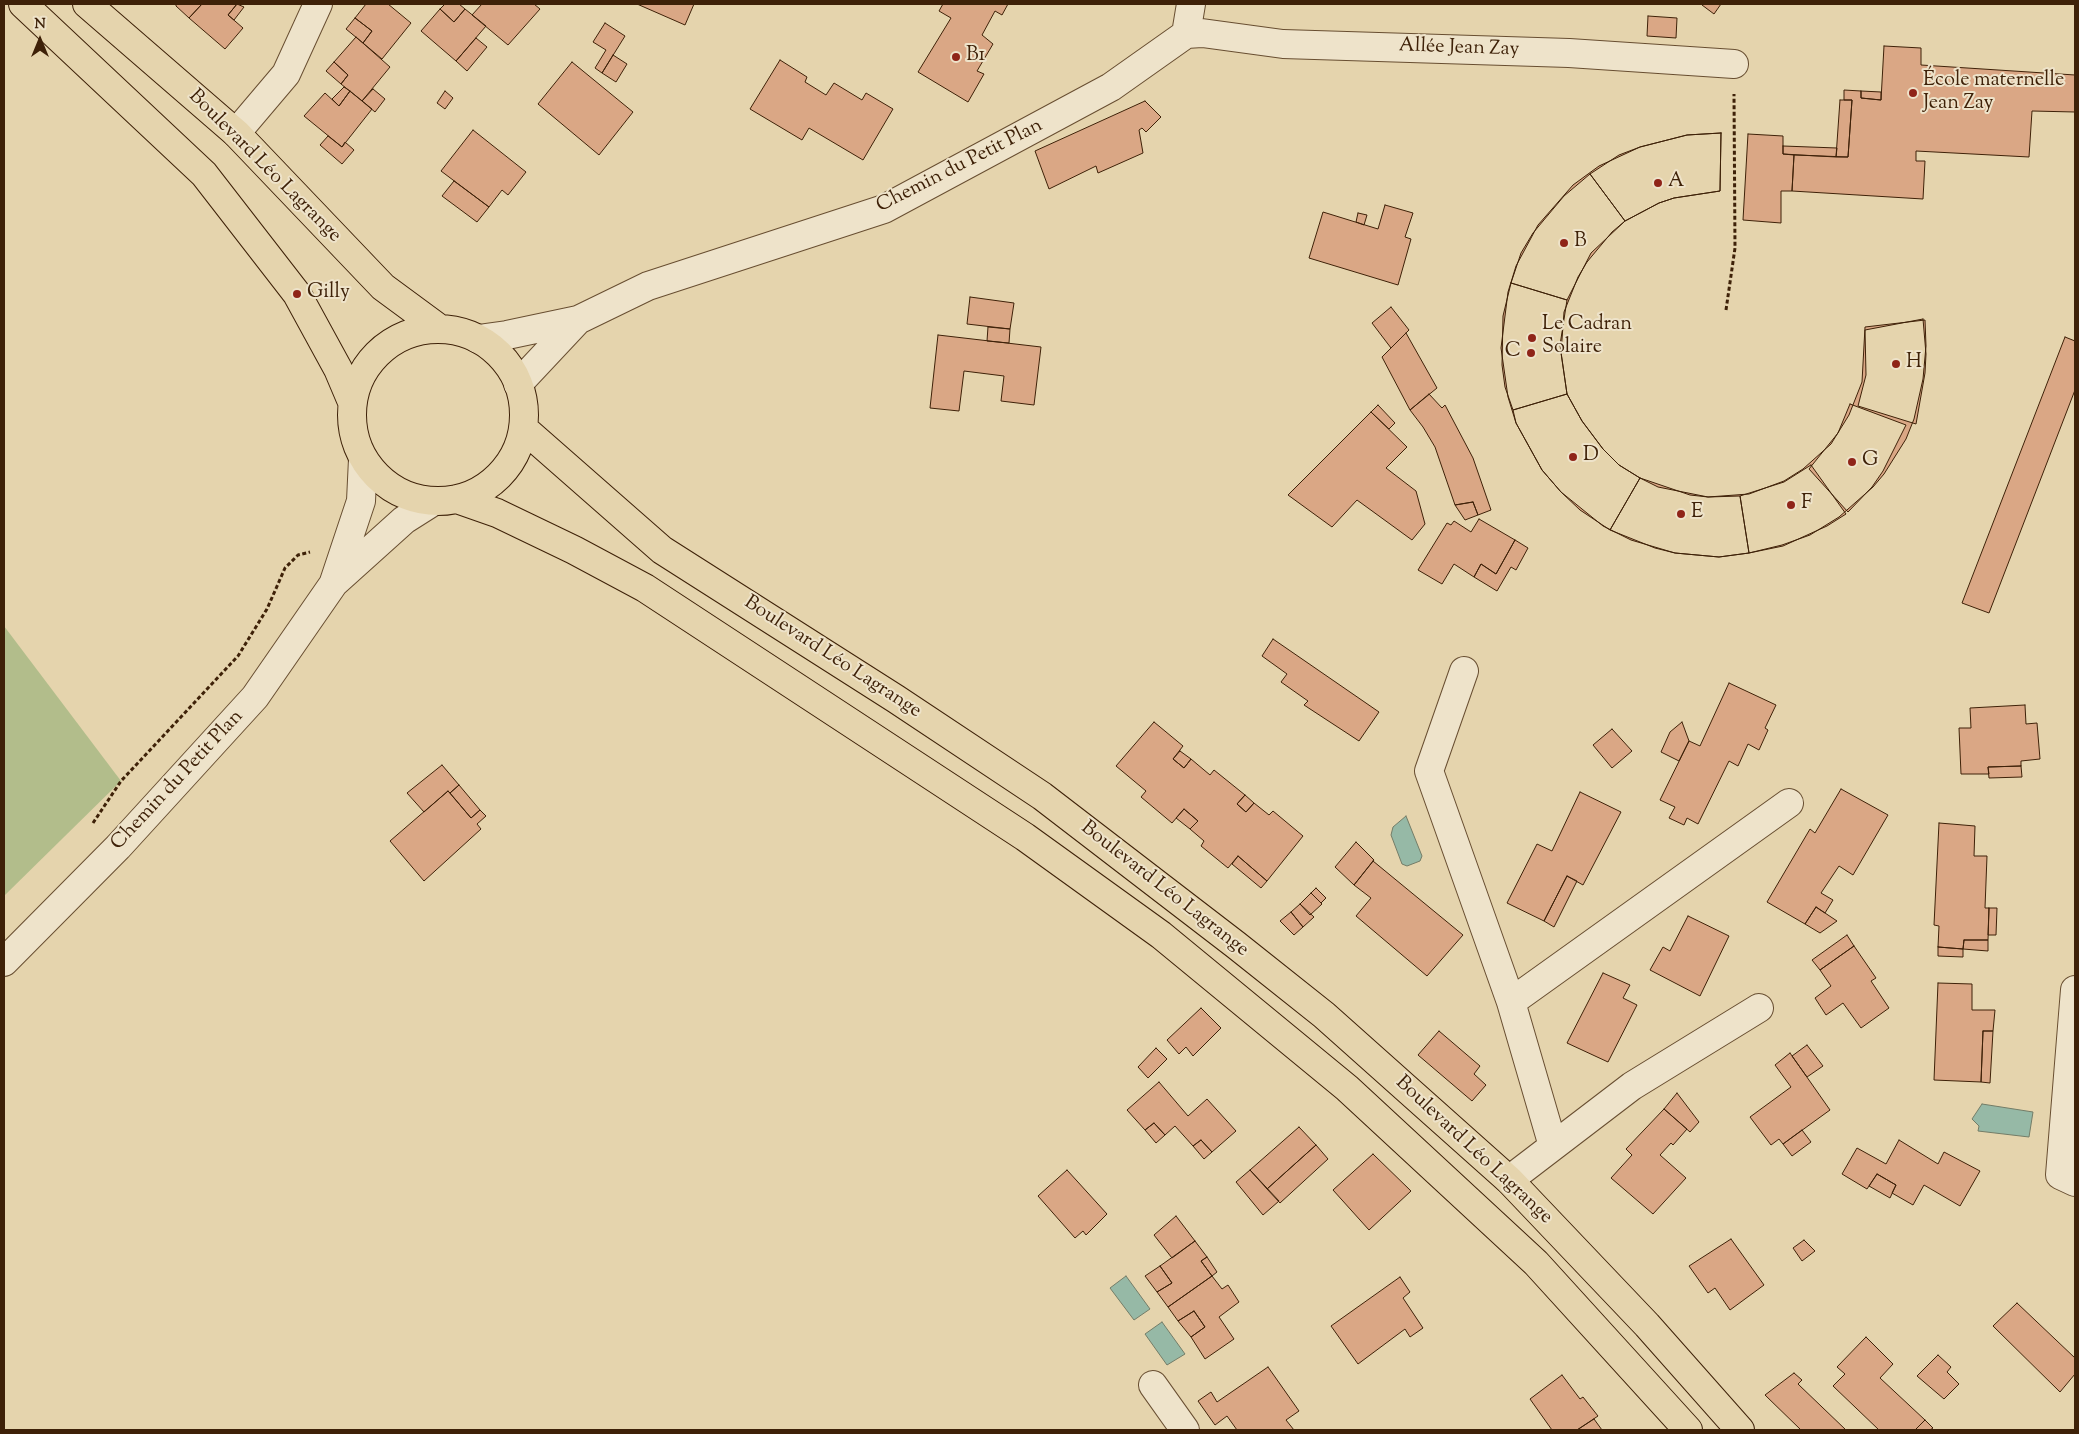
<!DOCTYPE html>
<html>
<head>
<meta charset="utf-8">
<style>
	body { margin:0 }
	#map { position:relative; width:2079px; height:1434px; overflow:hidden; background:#e5d4ad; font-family:"Sorts Mill Goudy",serif }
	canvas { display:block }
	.frame { position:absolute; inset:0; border:5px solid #3e2108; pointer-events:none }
	.north { position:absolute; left:15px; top:15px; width:50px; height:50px; -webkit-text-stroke:4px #eee3ca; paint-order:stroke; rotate:0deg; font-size:14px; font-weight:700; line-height:20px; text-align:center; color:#3e2108 }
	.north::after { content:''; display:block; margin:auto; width:18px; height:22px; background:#3e2108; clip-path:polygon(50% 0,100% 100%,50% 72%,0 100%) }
</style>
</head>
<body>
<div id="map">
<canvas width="2079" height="1434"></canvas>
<div class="frame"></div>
<div class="north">N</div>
</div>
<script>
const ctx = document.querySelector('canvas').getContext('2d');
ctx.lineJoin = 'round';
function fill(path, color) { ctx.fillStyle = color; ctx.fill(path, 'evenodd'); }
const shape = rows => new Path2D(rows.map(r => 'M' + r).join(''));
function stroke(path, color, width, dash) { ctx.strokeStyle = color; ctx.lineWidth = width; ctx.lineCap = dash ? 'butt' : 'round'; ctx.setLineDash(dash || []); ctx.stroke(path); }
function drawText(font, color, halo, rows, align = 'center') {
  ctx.font = font + ' "Sorts Mill Goudy",serif'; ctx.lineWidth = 4; ctx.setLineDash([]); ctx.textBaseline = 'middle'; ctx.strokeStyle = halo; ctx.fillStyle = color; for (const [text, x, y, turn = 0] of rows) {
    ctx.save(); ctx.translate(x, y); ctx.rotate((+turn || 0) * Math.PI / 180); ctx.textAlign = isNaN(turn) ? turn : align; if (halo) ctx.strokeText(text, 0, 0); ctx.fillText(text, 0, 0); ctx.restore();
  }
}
const green = shape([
	[4,626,121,781,4,896]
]);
const water = shape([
	[1406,816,1422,856,1420,861,1407,866,1402,864,1391,835,1393,827,1406,816],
	[1982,1104,2033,1112,2029,1137,1978,1131,1979,1126,1972,1119,1982,1104],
	[1126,1276,1150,1309,1134,1320,1110,1288,1126,1276],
	[1162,1322,1185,1354,1167,1365,1145,1334,1162,1322]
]);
const building = shape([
	[176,4,202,4,189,18,176,6,176,4],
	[202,4,237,4,228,15,243,28,225,49,189,18,202,4],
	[237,4,244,7,234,20,228,15,237,4],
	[366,4,388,4,411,23,382,59,363,43,372,31,355,18,366,4],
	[445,4,459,4,465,9,454,22,440,9,445,4],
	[482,4,534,4,540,9,508,45,472,15,482,4],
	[637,4,694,4,685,25,637,4],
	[943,4,1008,4,1002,15,995,11,982,35,993,44,977,71,984,74,968,102,918,72,951,18,939,11,943,4],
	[1703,4,1721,4,1714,14,1702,5,1703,4],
	[440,9,454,22,465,9,486,26,456,61,421,31,440,9],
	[1648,16,1677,18,1676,38,1647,36,1648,16],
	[355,18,372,31,363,43,346,29,355,18],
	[605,23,625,36,602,73,595,68,606,50,593,42,605,23],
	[356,37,390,67,362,101,341,84,348,75,334,62,356,37],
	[476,38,487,47,467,71,456,61,476,38],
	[1884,46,1921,48,1921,65,2075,75,2075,112,2032,111,2029,157,1916,151,1916,161,1925,161,1923,199,1792,191,1794,155,1848,157,1852,100,1844,100,1844,90,1861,91,1861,98,1881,100,1884,46],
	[613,55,627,64,616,82,602,73,613,55],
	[780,60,807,77,805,82,826,95,834,83,862,100,866,93,893,109,863,160,809,128,802,140,750,109,780,60],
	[334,62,348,75,341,84,326,71,334,62],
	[572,62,633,112,599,155,538,104,572,62],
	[344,87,350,91,339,106,332,99,344,87],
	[373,89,385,99,375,112,362,101,373,89],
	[350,91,372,109,342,147,304,116,325,93,339,106,350,91],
	[445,91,453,98,445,109,437,103,445,91],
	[1861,91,1881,92,1881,100,1861,98,1861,91],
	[1840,100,1852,100,1848,157,1836,157,1840,100],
	[1145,101,1161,117,1146,132,1142,128,1139,130,1143,153,1098,173,1096,166,1049,189,1035,151,1145,101],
	[473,130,526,172,508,195,502,190,489,207,441,171,473,130],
	[1721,133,1720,191,1674,198,1659,203,1625,221,1612,232,1587,262,1578,277,1564,312,1561,353,1567,394,1582,421,1603,449,1619,465,1640,478,1658,487,1708,497,1749,494,1784,481,1803,469,1831,444,1849,415,1862,382,1865,327,1925,320,1926,346,1923,379,1914,419,1906,439,1884,474,1873,487,1839,517,1810,535,1782,545,1749,553,1719,557,1675,553,1631,540,1603,526,1561,492,1542,470,1516,423,1508,397,1501,348,1508,292,1516,266,1538,225,1573,185,1599,166,1640,147,1687,135,1721,133],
	[1721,133,1720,191,1674,198,1659,203,1625,221,1590,174,1619,155,1640,147,1687,135,1721,133],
	[1748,134,1783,136,1783,154,1794,155,1792,191,1781,191,1781,223,1743,220,1748,134],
	[328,136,342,147,345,142,354,150,342,164,320,145,328,136],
	[1783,146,1837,148,1836,157,1783,154,1783,146],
	[1590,174,1625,221,1591,253,1567,300,1511,283,1521,253,1533,233,1564,196,1590,174],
	[454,181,489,207,477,222,442,196,454,181],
	[1385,205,1413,213,1405,237,1411,239,1398,285,1309,258,1323,212,1378,229,1385,205],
	[1358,213,1367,215,1364,225,1356,222,1358,213],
	[1511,283,1567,300,1560,345,1567,394,1513,410,1505,387,1502,365,1503,316,1511,283],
	[970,297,1014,303,1010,329,967,324,970,297],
	[1391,307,1409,330,1391,348,1372,323,1391,307],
	[1923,319,1926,354,1925,373,1916,424,1858,406,1866,375,1865,330,1923,319],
	[988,327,1010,329,1009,343,987,341,988,327],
	[1406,333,1437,388,1410,410,1382,357,1406,333],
	[938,335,1041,347,1034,405,1001,401,1004,376,964,371,959,411,930,408,938,335],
	[2065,337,2075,341,2075,390,1989,613,1962,603,2065,337],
	[1429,394,1442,408,1445,405,1473,458,1491,510,1478,515,1473,502,1455,505,1435,447,1423,427,1410,410,1429,394],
	[1567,394,1582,421,1603,449,1619,465,1640,478,1610,530,1580,510,1561,492,1542,470,1516,423,1513,410,1567,394],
	[1850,404,1906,425,1883,471,1872,487,1848,512,1809,469,1838,433,1850,404],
	[1378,405,1395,423,1389,429,1371,412,1378,405],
	[1371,412,1407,447,1386,468,1416,491,1425,524,1412,540,1357,500,1332,527,1288,495,1371,412],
	[1811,465,1846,514,1827,526,1783,546,1749,553,1740,496,1784,482,1811,465],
	[1640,478,1690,495,1708,497,1740,496,1749,553,1719,557,1675,553,1655,548,1610,530,1640,478],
	[1473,502,1478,515,1465,520,1455,505,1473,502],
	[1479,519,1515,540,1496,574,1481,564,1474,577,1454,564,1442,584,1418,570,1447,523,1451,525,1454,521,1471,532,1479,519],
	[1515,540,1528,548,1516,570,1511,567,1497,591,1474,577,1481,564,1496,574,1515,540],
	[1273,639,1379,712,1359,741,1304,705,1308,701,1281,682,1287,674,1262,656,1273,639],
	[1729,683,1776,705,1765,728,1768,730,1759,750,1748,744,1738,766,1729,761,1698,824,1687,818,1684,825,1669,818,1675,807,1660,800,1689,741,1700,746,1729,683],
	[2025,705,2026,724,2037,723,2040,759,2021,761,2021,766,1988,767,1989,774,1961,774,1959,728,1971,728,1970,708,2025,705],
	[1154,722,1183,746,1173,759,1184,768,1191,759,1210,775,1214,770,1245,795,1237,804,1246,812,1254,803,1269,815,1273,811,1303,836,1267,881,1238,856,1228,868,1201,846,1204,841,1190,829,1198,821,1184,809,1172,823,1141,797,1146,791,1116,766,1154,722],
	[1682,722,1689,741,1679,761,1661,752,1670,732,1682,722],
	[1612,729,1632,751,1612,768,1593,745,1612,729],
	[1180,751,1191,759,1184,768,1173,759,1180,751],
	[442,765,459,785,450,793,448,791,424,812,407,793,442,765],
	[2021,766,2022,777,1989,778,1988,767,2021,766],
	[459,785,480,810,471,818,450,793,459,785],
	[1841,789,1888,815,1853,875,1839,866,1821,893,1833,900,1825,913,1816,907,1805,924,1767,902,1810,829,1815,833,1841,789],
	[448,791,471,818,480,810,486,816,477,824,481,829,424,881,390,841,448,791],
	[1580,792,1621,812,1583,885,1567,876,1544,921,1507,903,1537,844,1552,851,1580,792],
	[1245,795,1254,803,1246,812,1237,804,1245,795],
	[1184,809,1198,821,1190,829,1176,818,1184,809],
	[1939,823,1975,826,1974,856,1987,856,1985,908,1989,908,1988,940,1964,940,1963,949,1938,947,1939,926,1934,925,1939,823],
	[1356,842,1374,860,1354,885,1335,867,1356,842],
	[1238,856,1267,881,1261,888,1232,864,1238,856],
	[1373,861,1463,935,1427,976,1356,916,1371,898,1354,885,1373,861],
	[1567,876,1577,881,1554,927,1544,921,1567,876],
	[1316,888,1326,898,1321,903,1311,893,1316,888],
	[1311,893,1322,904,1310,915,1300,904,1311,893],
	[1300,904,1314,917,1303,927,1291,912,1300,904],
	[1816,907,1837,921,1820,933,1805,924,1816,907],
	[1989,908,1997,908,1996,935,1988,935,1989,908],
	[1291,912,1303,927,1294,935,1280,921,1291,912],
	[1688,916,1729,936,1700,996,1650,970,1663,947,1670,951,1688,916],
	[1847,935,1854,946,1820,970,1812,960,1847,935],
	[1964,940,1988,940,1988,951,1963,949,1964,940],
	[1854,946,1876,978,1871,981,1889,1008,1861,1028,1843,1003,1826,1015,1815,998,1831,986,1820,970,1854,946],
	[1938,947,1963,949,1963,957,1938,956,1938,947],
	[1603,973,1630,985,1623,998,1637,1005,1608,1062,1567,1043,1603,973],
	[1938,983,1972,984,1972,1010,1995,1010,1993,1031,1983,1031,1981,1082,1934,1080,1938,983],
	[1201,1008,1221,1028,1193,1056,1186,1047,1179,1054,1167,1040,1201,1008],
	[1439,1031,1480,1066,1474,1074,1486,1085,1472,1101,1418,1055,1439,1031],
	[1983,1031,1993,1031,1990,1083,1981,1082,1983,1031],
	[1807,1045,1823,1066,1807,1077,1792,1056,1807,1045],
	[1156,1048,1167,1059,1148,1078,1138,1067,1156,1048],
	[1790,1053,1830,1110,1783,1144,1779,1139,1771,1145,1750,1117,1791,1087,1775,1065,1790,1053],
	[1159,1082,1188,1116,1207,1099,1236,1131,1212,1152,1201,1140,1193,1146,1175,1126,1165,1135,1154,1123,1145,1130,1127,1110,1159,1082],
	[1677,1093,1699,1122,1690,1132,1664,1109,1677,1093],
	[1664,1109,1687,1129,1673,1145,1671,1143,1660,1155,1686,1178,1653,1214,1611,1178,1632,1155,1626,1149,1664,1109],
	[1154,1123,1165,1135,1156,1143,1145,1130,1154,1123],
	[1299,1127,1316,1145,1267,1189,1250,1170,1299,1127],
	[1802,1130,1811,1142,1792,1156,1783,1144,1802,1130],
	[1201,1140,1212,1152,1204,1159,1193,1146,1201,1140],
	[1899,1140,1938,1164,1944,1152,1980,1171,1960,1206,1924,1185,1913,1205,1892,1193,1896,1185,1877,1174,1867,1189,1842,1174,1857,1148,1886,1164,1899,1140],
	[1316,1145,1328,1159,1280,1203,1267,1189,1316,1145],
	[1373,1154,1411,1191,1369,1230,1333,1190,1373,1154],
	[1067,1170,1107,1214,1086,1235,1083,1231,1075,1238,1038,1196,1067,1170],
	[1250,1170,1279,1201,1263,1215,1236,1182,1250,1170],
	[1877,1174,1896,1185,1890,1198,1869,1186,1877,1174],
	[1176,1216,1195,1241,1172,1258,1154,1235,1176,1216],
	[1731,1239,1764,1285,1730,1310,1715,1288,1708,1293,1689,1266,1731,1239],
	[1804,1240,1815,1251,1802,1261,1793,1248,1804,1240],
	[1195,1241,1207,1257,1201,1261,1212,1276,1168,1307,1157,1292,1172,1283,1160,1266,1195,1241],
	[1207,1257,1217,1272,1212,1276,1201,1261,1207,1257],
	[1160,1266,1172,1283,1157,1292,1145,1276,1160,1266],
	[1212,1276,1222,1289,1228,1285,1239,1302,1219,1317,1234,1339,1205,1359,1191,1337,1205,1327,1194,1311,1178,1321,1168,1307,1212,1276],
	[1400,1277,1410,1292,1403,1298,1423,1328,1410,1337,1405,1329,1358,1364,1331,1326,1400,1277],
	[2017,1303,2075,1358,2075,1374,2060,1392,1993,1326,2017,1303],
	[1194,1311,1205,1327,1191,1337,1178,1321,1194,1311],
	[1866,1337,1893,1364,1880,1378,1925,1420,1915,1430,1879,1430,1833,1386,1845,1374,1837,1367,1866,1337],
	[1938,1355,1951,1367,1947,1372,1959,1384,1944,1399,1917,1376,1938,1355],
	[1268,1367,1299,1411,1286,1420,1294,1430,1237,1430,1227,1416,1215,1425,1198,1401,1211,1392,1217,1402,1268,1367],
	[1794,1373,1802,1380,1798,1384,1846,1430,1801,1430,1765,1395,1794,1373],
	[1562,1375,1580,1399,1583,1397,1598,1416,1577,1430,1552,1430,1530,1399,1562,1375],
	[1594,1419,1602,1430,1577,1430,1594,1419],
	[1925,1420,1933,1428,1930,1430,1915,1430,1925,1420]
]);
const path = shape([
	[1726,310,1735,248,1734,94],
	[93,823,121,781,238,656,267,609,285,568,298,555,310,552]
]);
const minor = shape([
	[1186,34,1202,33,1283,44,1569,53,1734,64],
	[236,133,286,74,318,4],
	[478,339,507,335,578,320,648,286,884,209,1111,87,1186,34,1191,4],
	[518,384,578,320],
	[334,582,361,501,363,459],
	[1464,671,1429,771,1511,1002,1553,1146],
	[4,962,118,847,255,697,334,583,404,520,434,501],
	[2075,990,2060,1175,2075,1182],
	[1511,1002,1789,803],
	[1509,1180,1632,1086,1759,1008],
	[1153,1385,1185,1430]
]);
const major = shape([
	[23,4,204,174,297,294,338,369,352,402],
	[87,4,236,133,383,287,440,329],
	'352 415a86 86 0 1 1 172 0a86 86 0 1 1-172 0Z',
	[523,428,662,550,896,699,1042,796,1236,945,1324,1015,1509,1180,1647,1325,1740,1430],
	[457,499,497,513,574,550,645,588,1025,837,1161,935,1347,1088,1536,1263,1688,1430]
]);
const markers = [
	[956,57,5,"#8f2418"],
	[1913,93,5,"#8f2418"],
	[1658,183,5,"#8f2418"],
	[1564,243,5,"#8f2418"],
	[297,294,5,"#8f2418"],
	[1532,338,5,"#8f2418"],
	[1531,353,5,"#8f2418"],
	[1896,364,5,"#8f2418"],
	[1573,457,5,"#8f2418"],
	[1852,462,5,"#8f2418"],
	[1791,505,5,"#8f2418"],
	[1681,514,5,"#8f2418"]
];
const streetNames = [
	["Allée Jean Zay",1459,49,2],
	["Boulevard Léo Lagrange",264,167,45],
	["Chemin du Petit Plan",960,167,-27],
	["Boulevard Léo Lagrange",832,658,33],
	["Chemin du Petit Plan",178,781,-47],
	["Boulevard Léo Lagrange",1164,890,38],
	["Boulevard Léo Lagrange",1473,1151,43]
];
const poiNames = [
	["B1",966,57],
	["École maternelle",1923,82],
	["Jean Zay",1923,105],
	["A",1668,183],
	["B",1574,243],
	["Gilly",307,294],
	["Le Cadran",1542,326],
	["Solaire",1542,349],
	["C",1521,353,"right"],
	["H",1906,364],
	["D",1583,457],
	["G",1862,462],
	["F",1801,505],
	["E",1691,514]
];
fill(green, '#b2bd8b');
fill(water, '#96b9a6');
stroke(water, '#737c67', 1);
fill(building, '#daa785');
stroke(building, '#3e2108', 1);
stroke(minor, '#684e31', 30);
stroke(major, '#3e2108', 30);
stroke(path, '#3e2108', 3, [4, 2.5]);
stroke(minor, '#eee3ca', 28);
stroke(major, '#e5d4ad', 28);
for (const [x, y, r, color] of markers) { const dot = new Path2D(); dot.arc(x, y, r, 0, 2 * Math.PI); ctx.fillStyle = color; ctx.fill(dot); stroke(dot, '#eee3ca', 2); }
drawText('20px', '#3e2108', '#eee3ca', streetNames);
drawText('20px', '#3e2108', '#eee3ca', poiNames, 'left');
</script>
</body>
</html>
